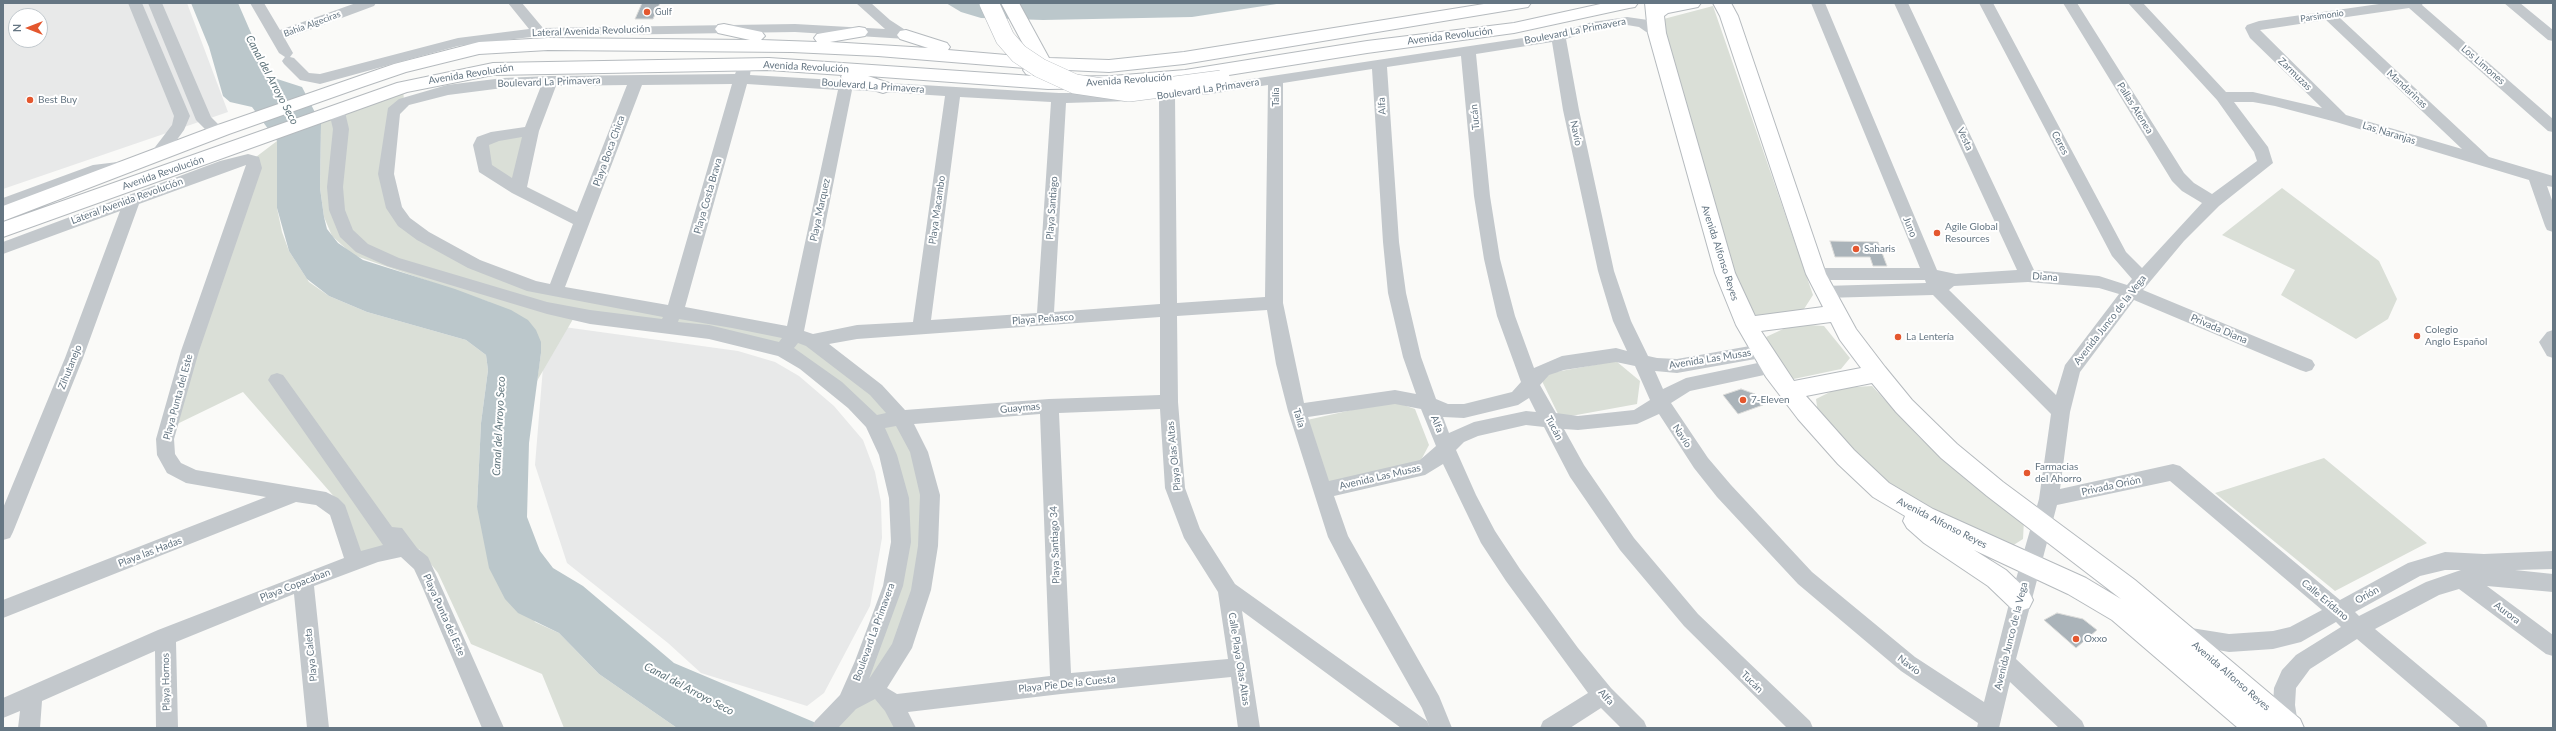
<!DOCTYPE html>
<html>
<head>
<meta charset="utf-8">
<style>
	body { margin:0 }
	#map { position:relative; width:2556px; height:731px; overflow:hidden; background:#fafaf8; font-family:Lato,sans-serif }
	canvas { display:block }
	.frame { position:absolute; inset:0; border:4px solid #657683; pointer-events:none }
	.north { position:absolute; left:8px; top:8px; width:40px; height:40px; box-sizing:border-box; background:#fff; border:1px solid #c1c8cd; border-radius:50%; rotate:270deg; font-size:11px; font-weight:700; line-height:16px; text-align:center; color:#657683 }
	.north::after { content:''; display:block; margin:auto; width:14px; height:18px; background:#e4572e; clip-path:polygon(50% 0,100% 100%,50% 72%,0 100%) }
</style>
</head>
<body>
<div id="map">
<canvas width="2556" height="731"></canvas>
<div class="frame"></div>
<div class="north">N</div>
</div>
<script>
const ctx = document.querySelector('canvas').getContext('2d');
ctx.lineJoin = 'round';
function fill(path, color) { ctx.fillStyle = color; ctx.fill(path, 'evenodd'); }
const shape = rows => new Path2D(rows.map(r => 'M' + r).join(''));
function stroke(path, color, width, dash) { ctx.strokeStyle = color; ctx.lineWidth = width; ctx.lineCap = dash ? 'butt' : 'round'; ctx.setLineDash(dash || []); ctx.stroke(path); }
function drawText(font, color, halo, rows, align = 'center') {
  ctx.font = font + ' Lato,sans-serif'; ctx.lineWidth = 4; ctx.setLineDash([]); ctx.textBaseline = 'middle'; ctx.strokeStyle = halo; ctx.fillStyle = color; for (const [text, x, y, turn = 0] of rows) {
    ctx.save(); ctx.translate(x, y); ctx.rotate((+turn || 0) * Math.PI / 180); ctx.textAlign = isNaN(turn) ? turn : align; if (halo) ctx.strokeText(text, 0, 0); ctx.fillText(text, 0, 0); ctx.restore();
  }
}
const built = shape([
	[3,3,187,3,228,112,3,189],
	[16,16,40,16,40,40,16,40],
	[564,327,738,351,775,362,799,376,834,406,863,440,875,472,881,502,882,538,870,606,824,693,807,706,701,673,668,643,567,563,535,465,544,355]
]);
const green = shape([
	[1713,6,1813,295,1804,309,1759,318,1733,295,1656,21],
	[403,87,404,102,397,106,387,156,404,222,533,287,794,334,901,418,930,495,921,590,875,688,905,728,828,728,858,677,901,542,873,423,783,350,576,314,537,381,541,353,489,302,353,255,332,236,324,217,320,188,321,124,318,118],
	[531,131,518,189,496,177,483,141],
	[277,141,277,208,282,232,289,251,309,282,329,296,367,312,466,340,486,355,488,370,481,423,477,507,535,622,559,633,599,674,677,728,564,728,542,674,471,644,438,573,419,549,385,546,359,556,337,500,243,392,175,425,252,160],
	[2282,188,2379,261,2397,299,2388,319,2356,339,2281,295,2295,270,2222,235],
	[1794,324,1824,326,1850,358,1841,369,1789,380,1766,337],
	[1616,361,1640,381,1637,404,1560,418,1539,375],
	[1872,386,1921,439,2024,520,2023,539,2012,546,1908,503,1820,428,1816,399,1838,388],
	[1392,401,1415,409,1429,445,1420,462,1325,484,1307,420],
	[2324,458,2427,543,2335,591,2215,493]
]);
const water = shape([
	[191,3,238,3,258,49,264,71,271,77,302,87,321,124,320,188,324,217,327,229,338,243,363,260,455,289,511,310,528,320,536,330,541,342,541,353,529,443,527,517,540,551,553,568,583,586,674,663,828,728,677,728,599,674,559,633,518,613,505,599,489,568,477,507,481,423,488,370,486,355,466,340,367,312,329,296,307,279,289,251,277,208,277,141,252,107,230,102,223,96,209,47],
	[946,3,1283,3,1192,17,1043,20,981,18,961,12]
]);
const building = shape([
	[642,3,660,3,653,19,635,19,642,3],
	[1830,241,1878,242,1887,266,1873,266,1870,257,1835,257,1830,241],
	[1741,389,1755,394,1763,405,1738,414,1723,395,1741,389],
	[2057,613,2083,619,2097,630,2076,648,2044,620,2057,613]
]);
const minor = shape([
	[128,3,142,3,190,116,184,130,163,159,157,160,151,159,149,155,172,125,174,116,128,3],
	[148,3,162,3,211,117,218,124,227,126,230,130,227,134,222,135,208,132,196,120,148,3],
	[250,3,264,3,280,30,356,3,376,3,374,6,285,39,293,53,290,57,294,58,309,73,320,74,458,38,529,29,508,3,522,3,543,28,795,24,885,29,856,3,871,3,890,20,913,35,906,39,795,32,539,36,458,46,320,84,300,80,284,64,282,61,285,57,279,53,250,3],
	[1811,3,1825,3,1937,270,1956,274,2017,270,1894,3,1908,3,2034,270,2099,276,2127,285,2132,279,2112,256,1979,3,1993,3,2126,252,2142,268,2202,203,2182,191,2172,181,2063,3,2077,3,2184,173,2194,183,2212,194,2257,161,2254,152,2217,100,2128,3,2143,3,2226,92,2253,92,2322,108,2250,38,2245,28,2247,25,2259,21,2386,3,2423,3,2422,5,2553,119,2553,132,2548,131,2409,8,2340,18,2489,157,2553,176,2553,187,2547,186,2553,203,2553,232,2547,230,2545,226,2529,180,2336,122,2275,106,2253,102,2234,102,2268,147,2273,163,2219,206,2184,241,2143,290,2312,360,2315,365,2312,370,2306,372,2300,370,2134,300,2080,372,2070,412,2060,489,2173,464,2180,466,2340,600,2408,563,2445,552,2484,554,2553,551,2553,569,2515,570,2553,574,2553,592,2487,586,2553,635,2553,656,2546,654,2459,589,2439,595,2375,629,2485,721,2488,728,2461,728,2357,639,2310,669,2296,688,2295,705,2298,724,2296,728,2278,728,2273,705,2274,688,2282,670,2296,655,2341,627,2336,622,2301,642,2273,649,2229,652,2178,643,2175,636,2178,629,2185,627,2229,634,2273,631,2290,627,2322,610,2170,481,2057,505,2016,659,2082,721,2085,728,2059,728,2010,682,1999,728,1977,728,1978,723,1901,671,1798,584,1717,497,1694,468,1659,414,1637,424,1578,430,1564,429,1584,465,1634,538,1698,614,1810,721,1813,728,1787,728,1684,626,1620,550,1570,477,1544,427,1526,425,1478,436,1464,442,1456,450,1476,495,1495,531,1520,569,1578,648,1611,688,1644,721,1647,728,1621,728,1601,708,1570,728,1540,728,1543,721,1588,693,1506,581,1481,543,1443,464,1425,475,1334,496,1348,536,1439,696,1452,728,1430,728,1422,708,1362,602,1328,537,1288,411,1276,364,1267,310,1177,316,1178,402,1185,488,1200,529,1235,584,1427,721,1430,728,1401,728,1242,611,1260,728,1238,728,1231,677,1061,694,908,712,916,728,894,728,885,711,875,699,856,709,838,728,812,728,815,721,840,695,855,661,883,586,891,542,889,498,879,455,866,427,848,408,800,369,778,356,709,339,590,324,547,314,387,266,356,252,340,237,329,210,327,187,333,129,329,112,337,107,345,112,349,129,343,187,345,210,353,230,368,244,399,258,547,302,590,310,662,319,663,317,527,291,468,268,417,240,398,226,386,208,378,174,388,108,399,99,447,85,503,78,550,76,735,74,739,65,744,63,751,68,750,75,1059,93,1125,93,1130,95,1133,98,1130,101,1066,103,1054,312,1160,304,1159,96,1167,91,1175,96,1177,303,1265,297,1268,85,1204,95,1199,93,1196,90,1199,87,1556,33,1592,22,1627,17,1648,20,1662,30,1664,33,1662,36,1652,36,1639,27,1627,25,1594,30,1566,39,1579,110,1614,271,1631,321,1648,356,1657,358,1677,359,1761,344,1767,346,1770,351,1767,356,1761,358,1677,373,1655,371,1663,389,1686,378,1772,360,1778,362,1781,367,1778,372,1690,391,1671,403,1708,458,1731,485,1812,572,1915,657,1984,702,2010,600,2039,499,2051,414,1933,295,1824,298,1818,296,1815,292,1818,288,1824,286,1926,283,1925,280,1816,280,1810,278,1807,274,1810,270,1816,268,1920,268,1811,3],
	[2326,20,2462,149,2346,115,2260,30,2326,20],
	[1552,42,1563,110,1598,271,1613,321,1627,351,1616,348,1562,356,1534,368,1515,316,1500,259,1490,196,1476,54,1552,42],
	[1461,56,1474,196,1484,259,1497,316,1521,382,1512,392,1464,404,1448,404,1436,399,1421,357,1406,293,1399,242,1387,67,1461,56],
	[1372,69,1383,242,1388,293,1403,357,1416,394,1395,390,1304,403,1283,303,1283,83,1372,69],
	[732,84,668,305,565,287,642,85,732,84],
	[747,84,838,90,787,326,685,307,747,84],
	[627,85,577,212,527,187,539,131,556,86,627,85],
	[541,86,525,127,491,132,477,137,473,145,479,172,512,193,573,224,550,284,536,281,480,260,429,232,410,218,402,207,394,174,400,114,409,105,448,95,503,88,541,86],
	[852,90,945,96,913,322,857,325,813,334,804,331,852,90],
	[960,97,1051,102,1037,313,931,320,960,97],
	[522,137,512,178,492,165,489,145,499,141,522,137],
	[2028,282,2099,288,2119,294,2065,365,2056,395,1949,290,1954,286,2028,282],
	[1160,317,1160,395,1049,399,905,410,882,385,829,344,857,339,1160,317],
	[679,319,732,328,782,338,779,342,709,325,678,322,679,319],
	[798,343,806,346,870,395,886,413,877,415,842,382,794,348,798,343],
	[1616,362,1635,366,1650,400,1634,410,1578,416,1556,413,1540,385,1549,375,1564,370,1616,362],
	[1529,398,1536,412,1526,411,1474,422,1449,433,1443,417,1464,418,1518,405,1529,398],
	[1395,404,1421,409,1436,446,1420,460,1329,481,1308,417,1395,404],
	[1160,409,1165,488,1184,538,1218,592,1228,659,1071,673,1059,413,1160,409],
	[1040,414,1050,676,897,694,887,688,912,648,931,590,938,546,940,495,928,452,914,424,1040,414],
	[896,426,910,452,920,495,918,546,911,590,892,644,869,679,903,586,911,542,909,498,897,455,885,428,896,426],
	[2445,570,2461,570,2426,582,2359,616,2355,612,2420,576,2445,570],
	[2504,3,2520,3,2553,30,2553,41,2548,40,2504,3],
	[248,154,259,157,262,168,199,351,174,439,175,454,181,463,196,470,326,492,338,498,345,505,361,551,383,545,268,380,271,375,277,373,283,375,392,527,402,528,417,548,428,557,504,728,482,728,421,584,414,569,401,557,378,562,314,586,329,728,307,728,294,594,176,642,178,728,156,728,155,651,42,701,40,728,18,728,20,711,3,718,3,698,158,630,344,558,330,515,316,505,296,502,3,618,3,600,266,497,186,483,167,473,157,455,156,439,181,351,246,165,139,204,83,358,13,532,10,538,3,540,3,508,65,358,120,211,3,254,3,242,220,161,248,154],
	[126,161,132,162,134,166,132,170,101,174,3,210,3,198,93,165,126,161],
	[2553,330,2553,358,2547,356,2539,342,2547,332,2553,330]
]);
const major = shape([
	[1001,3,1019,3,1049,58,1109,60,1184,52,1490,3,1531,3,1528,7,1522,8,1184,64,1109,72,1047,69,1032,76,1026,74,1023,70,1025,68,878,56,792,52,548,50,479,54,406,72,362,87,229,134,3,221,3,206,215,126,394,64,479,42,548,38,750,40,718,33,715,29,718,25,724,24,762,32,765,36,761,40,817,42,814,38,817,34,859,27,865,28,868,32,865,36,830,42,928,48,900,39,897,35,900,31,906,30,947,43,950,47,948,50,1030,57,1001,3],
	[1605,3,1638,3,1635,7,1629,8,1514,33,1367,53,1185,82,1112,88,1048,89,868,76,889,83,892,87,889,91,883,93,844,81,841,77,842,75,769,70,493,75,407,92,3,237,3,222,397,83,493,63,769,58,1048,77,1112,76,1185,70,1367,41,1514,23,1605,3],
	[1645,3,1701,3,1698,7,1668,13,1664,16,1666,33,1735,273,1755,316,1823,307,1806,274,1720,16,1713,3,1731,3,1738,16,1826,274,1856,329,1885,367,1912,400,1957,444,2003,482,2135,580,2300,719,2304,728,2238,728,2112,620,2068,594,1974,550,2006,570,2029,592,2033,600,2029,608,2020,611,2011,608,1988,586,1924,543,1907,528,1903,521,1905,516,1873,497,1838,464,1798,419,1766,377,1736,325,1715,273,1648,33,1645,3],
	[1831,322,1840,340,1861,368,1794,381,1761,331,1831,322],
	[1872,383,1896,412,1941,458,1987,496,2121,599,2086,578,1933,509,1889,483,1854,450,1806,396,1872,383]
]);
const majorBridge = shape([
	[989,3,1005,38,1019,54,1040,68,1075,84,1129,92,1221,80]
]);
const markers = [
	[647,12,4,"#e4572e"],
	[30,100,4,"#e4572e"],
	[1937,233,4,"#e4572e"],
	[1856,249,4,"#e4572e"],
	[2417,336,4,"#e4572e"],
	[1898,337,4,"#e4572e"],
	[1743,400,4,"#e4572e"],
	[2027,473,4,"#e4572e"],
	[2076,639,4,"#e4572e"]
];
const farPoinames = [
	["Gulf",655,12]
];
const farStreetnames = [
	["Parsimonio",2322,16,-8],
	["Bahía Algeciras",312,24,-20]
];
const streetNames = [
	["Lateral Avenida Revolución",591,31,-2],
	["Boulevard La Primavera",1575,31,-11],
	["Avenida Revolución",1450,36,-7],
	["Los Limones",2483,65,41],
	["Avenida Revolución",806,67,3],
	["Avenida Revolución",471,74,-9],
	["Zarmuzas",2295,74,44],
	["Avenida Revolución",1129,80,-4],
	["Boulevard La Primavera",549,82,-2],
	["Boulevard La Primavera",873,86,4],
	["Boulevard La Primavera",1208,89,-8],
	["Mandarinas",2407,89,43],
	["Talía",1276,97,-90],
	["Alfa",1382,106,-94],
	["Pallas Atenea",2135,108,58],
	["Tucán",1475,117,-95],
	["Navío",1576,133,78],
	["Las Naranjas",2389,133,17],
	["Vesta",1965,139,65],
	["Ceres",2060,143,62],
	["Playa Boca Chica",609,151,-70],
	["Avenida Revolución",163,173,-19],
	["Playa Costa Brava",708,196,-74],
	["Lateral Avenida Revolución",127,201,-20],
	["Playa Santiago",1052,208,-86],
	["Playa Marquez",820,210,-78],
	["Playa Macambo",937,210,-82],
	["Juno",1910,227,68],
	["Avenida Alfonso Reyes",1720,253,72],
	["Diana",2045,277,4],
	["Playa Peñasco",1043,319,-4],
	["Avenida Junco de la Vega",2110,320,-52],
	["Privada Diana",2219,329,23],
	["Avenida Las Musas",1710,359,-9],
	["Zihutanejo",70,367,-68],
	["Playa Punta del Este",178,397,-75],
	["Guaymas",1020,408,-5],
	["Talía",1299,418,73],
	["Alfa",1437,424,68],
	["Tucán",1554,428,62],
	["Navío",1682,436,56],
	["Playa Olas Altas",1174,456,-96],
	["Avenida Las Musas",1380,477,-13],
	["Privada Orión",2111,486,-12],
	["Avenida Alfonso Reyes",1942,523,27],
	["Playa Santiago 34",1055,545,-92],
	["Playa las Hadas",150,552,-21],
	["Playa Copacaban",295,585,-21],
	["Orión",2367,595,-29],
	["Calle Erídano",2325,600,40],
	["Aurora",2507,613,37],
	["Playa Punta del Este",444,615,66],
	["Boulevard La Primavera",874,632,-70],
	["Avenida Junco de la Vega",2011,636,-76],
	["Playa Caleta",311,655,-96],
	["Calle Playa Olas Altas",1239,659,81],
	["Navío",1909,665,37],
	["Avenida Alfonso Reyes",2231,676,41],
	["Playa Hornos",166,682,-91],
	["Tucán",1752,682,44],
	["Playa Pie De la Cuesta",1067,684,-6],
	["Alfa",1606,697,47]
];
const poiNames = [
	["Best Buy",38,100],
	["Agile Global",1945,227],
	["Resources",1945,239],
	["Saharis",1864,249],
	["Colegio",2425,330],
	["Anglo Español",2425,342],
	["La Lentería",1906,337],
	["7-Eleven",1751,400],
	["Farmacias",2035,467],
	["del Ahorro",2035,479],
	["Oxxo",2084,639]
];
const waterNames = [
	["Canal del Arroyo Seco",272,80,62],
	["Canal del Arroyo Seco",499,426,-87],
	["Canal del Arroyo Seco",689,689,28]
];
fill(built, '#e8e9e9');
fill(green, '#dadfd7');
fill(water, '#bbc7cb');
fill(building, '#aab3b9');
stroke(building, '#dcdcda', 1);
stroke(major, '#b5babe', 2);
fill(minor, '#c3c8cc');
fill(major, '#fff');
stroke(majorBridge, '#b5babe', 20, []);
stroke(majorBridge, '#fff', 19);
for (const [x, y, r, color] of markers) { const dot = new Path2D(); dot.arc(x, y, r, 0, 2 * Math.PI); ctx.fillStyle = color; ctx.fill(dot); stroke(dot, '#fff', 1.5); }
drawText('9px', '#657683', '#fff', farPoinames, 'left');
drawText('9px', '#657683', '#fff', farStreetnames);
drawText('10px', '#657683', '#fff', streetNames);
drawText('10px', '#657683', '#fff', poiNames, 'left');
drawText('italic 11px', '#60757c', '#fff', waterNames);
</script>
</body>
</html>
